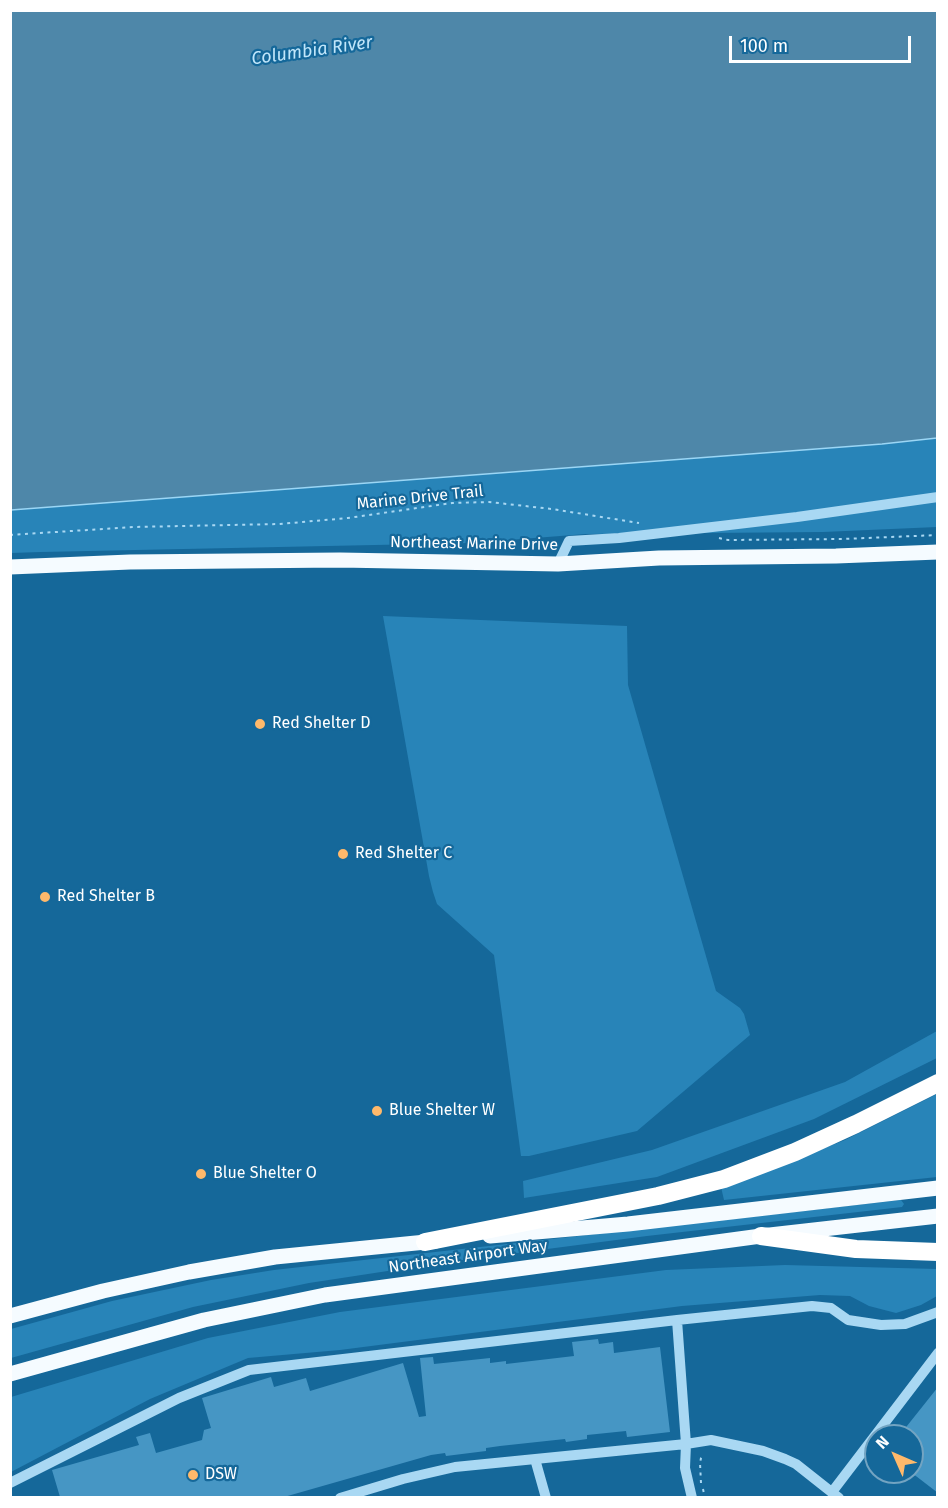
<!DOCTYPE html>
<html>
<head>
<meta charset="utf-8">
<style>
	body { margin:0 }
	#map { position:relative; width:948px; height:1508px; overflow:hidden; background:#15689a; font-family:"Fira Sans",sans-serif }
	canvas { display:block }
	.frame { position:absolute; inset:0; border:12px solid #fff; pointer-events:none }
	.north { position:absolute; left:864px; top:1424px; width:60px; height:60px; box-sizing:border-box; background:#15689a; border:2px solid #73a4c2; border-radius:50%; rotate:315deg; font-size:16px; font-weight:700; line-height:24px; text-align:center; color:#fff }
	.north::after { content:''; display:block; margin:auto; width:21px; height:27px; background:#ffb96b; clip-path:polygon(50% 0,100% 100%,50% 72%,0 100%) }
	.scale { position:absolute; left:729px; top:36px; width:182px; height:27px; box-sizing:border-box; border:3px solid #fff; border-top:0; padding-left:8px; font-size:18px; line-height:21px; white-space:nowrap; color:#fff; -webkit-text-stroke:4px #15689a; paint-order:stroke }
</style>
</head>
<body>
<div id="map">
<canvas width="948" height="1508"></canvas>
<div class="frame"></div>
<div class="north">N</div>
<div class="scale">100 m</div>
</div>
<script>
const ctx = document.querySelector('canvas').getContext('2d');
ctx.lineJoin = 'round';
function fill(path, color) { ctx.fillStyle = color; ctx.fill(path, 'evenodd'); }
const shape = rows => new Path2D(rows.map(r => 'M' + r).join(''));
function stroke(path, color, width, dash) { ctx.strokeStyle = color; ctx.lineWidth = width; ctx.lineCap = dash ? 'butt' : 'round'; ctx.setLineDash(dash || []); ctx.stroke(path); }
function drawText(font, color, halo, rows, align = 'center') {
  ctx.font = font + ' "Fira Sans",sans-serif'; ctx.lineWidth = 4.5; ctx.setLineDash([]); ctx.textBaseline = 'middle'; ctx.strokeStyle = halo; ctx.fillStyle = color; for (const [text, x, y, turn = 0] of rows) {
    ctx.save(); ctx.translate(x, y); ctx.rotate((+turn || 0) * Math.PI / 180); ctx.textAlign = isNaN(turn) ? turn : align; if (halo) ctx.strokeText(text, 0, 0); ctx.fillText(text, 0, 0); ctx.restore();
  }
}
const green = shape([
	[937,438,937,527,823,532,586,534,470,543,41,552,11,553,11,510,882,444],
	[383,616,627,626,628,685,716,991,740,1008,744,1014,750,1035,637,1131,529,1156,521,1156,494,955,437,904,433,892,429,876],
	[937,1031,937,1058,814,1119,657,1177,524,1198,523,1181,652,1150,845,1082],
	[937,1094,937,1177,724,1200,721,1187,745,1179,845,1140],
	[901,1200,904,1204,902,1207,647,1236,440,1263,309,1283,193,1307,11,1358,11,1329,112,1301,211,1280,274,1270],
	[785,1265,937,1269,937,1296,921,1305,896,1313,869,1306,850,1296,820,1295,682,1306,340,1350,248,1358,150,1399,11,1472,11,1397,208,1338,340,1312,666,1270]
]);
const water = shape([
	[11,10,937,11,937,438,882,444,11,510,11,10]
]);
const building = shape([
	[598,1339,599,1344,613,1342,614,1353,660,1347,670,1432,627,1437,626,1431,587,1435,587,1439,566,1442,565,1439,500,1446,486,1448,486,1451,446,1456,445,1453,431,1455,284,1497,60,1497,52,1470,139,1445,136,1437,150,1433,156,1453,202,1440,204,1430,211,1428,202,1398,271,1377,274,1387,306,1378,310,1391,403,1363,419,1417,426,1416,420,1358,433,1357,434,1364,490,1358,490,1363,506,1361,506,1364,574,1356,572,1342],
	[938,1387,938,1493,912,1473,912,1436,899,1436]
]);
const path = shape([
	[10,535,133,527,279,524,348,518,452,503,489,502,552,509,639,523],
	[719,538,728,540,842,539,938,535],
	[701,1483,700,1463,701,1458,703,1455],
	[703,1489,705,1498]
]);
const minor = shape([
	[558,564,569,541,619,538,797,517,938,497],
	[677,1320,686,1444,711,1440,763,1451,785,1459,796,1464,839,1498],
	[535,1459,546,1498],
	[10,1483,179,1398,249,1370,677,1320,812,1306,831,1308,848,1320,881,1325,905,1324,938,1312],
	[832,1492,938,1353],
	[340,1498,403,1479,455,1467,686,1444,685,1468,692,1498]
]);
const major = shape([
	[10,567,130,562,340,560,558,564,659,558,836,556,938,552],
	[490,1236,628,1224,938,1188],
	[10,1316,103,1291,189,1272,275,1257,436,1241],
	[10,1374,204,1320,325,1295,761,1236,938,1216]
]);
const highway = shape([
	[761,1236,856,1249,938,1252],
	[425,1242,658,1196,724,1179,795,1152,856,1124,938,1083]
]);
const markers = [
	[260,724,6,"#ffb96b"],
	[343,854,6,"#ffb96b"],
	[45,897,6,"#ffb96b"],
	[377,1111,6,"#ffb96b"],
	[201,1174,6,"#ffb96b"],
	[193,1475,6,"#ffb96b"]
];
const streetNames = [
	["Marine Drive Trail",420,498,-6],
	["Northeast Marine Drive",474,544,1],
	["Northeast Airport Way",468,1257,-8]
];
const poiNames = [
	["Red Shelter D",272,724],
	["Red Shelter C",355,854],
	["Red Shelter B",57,897],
	["Blue Shelter W",389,1111],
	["Blue Shelter O",213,1174],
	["DSW",205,1475]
];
const waterNames = [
	["Columbia River",312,51,-8]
];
fill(green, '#2884b8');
fill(water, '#4e87a9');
stroke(water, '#9bd6f5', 1.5);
fill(building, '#4696c4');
stroke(path, '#a9d8f3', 2, [3, 4.5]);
stroke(minor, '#a9d8f3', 10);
stroke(major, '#f5fbff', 15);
stroke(highway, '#fff', 18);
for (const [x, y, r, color] of markers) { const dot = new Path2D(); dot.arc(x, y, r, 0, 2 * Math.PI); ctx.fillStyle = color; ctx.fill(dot); stroke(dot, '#15689a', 2); }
drawText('16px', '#fff', '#15689a', streetNames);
drawText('16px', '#fff', '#15689a', poiNames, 'left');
drawText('italic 18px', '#c1e6fa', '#15689a', waterNames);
</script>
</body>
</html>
